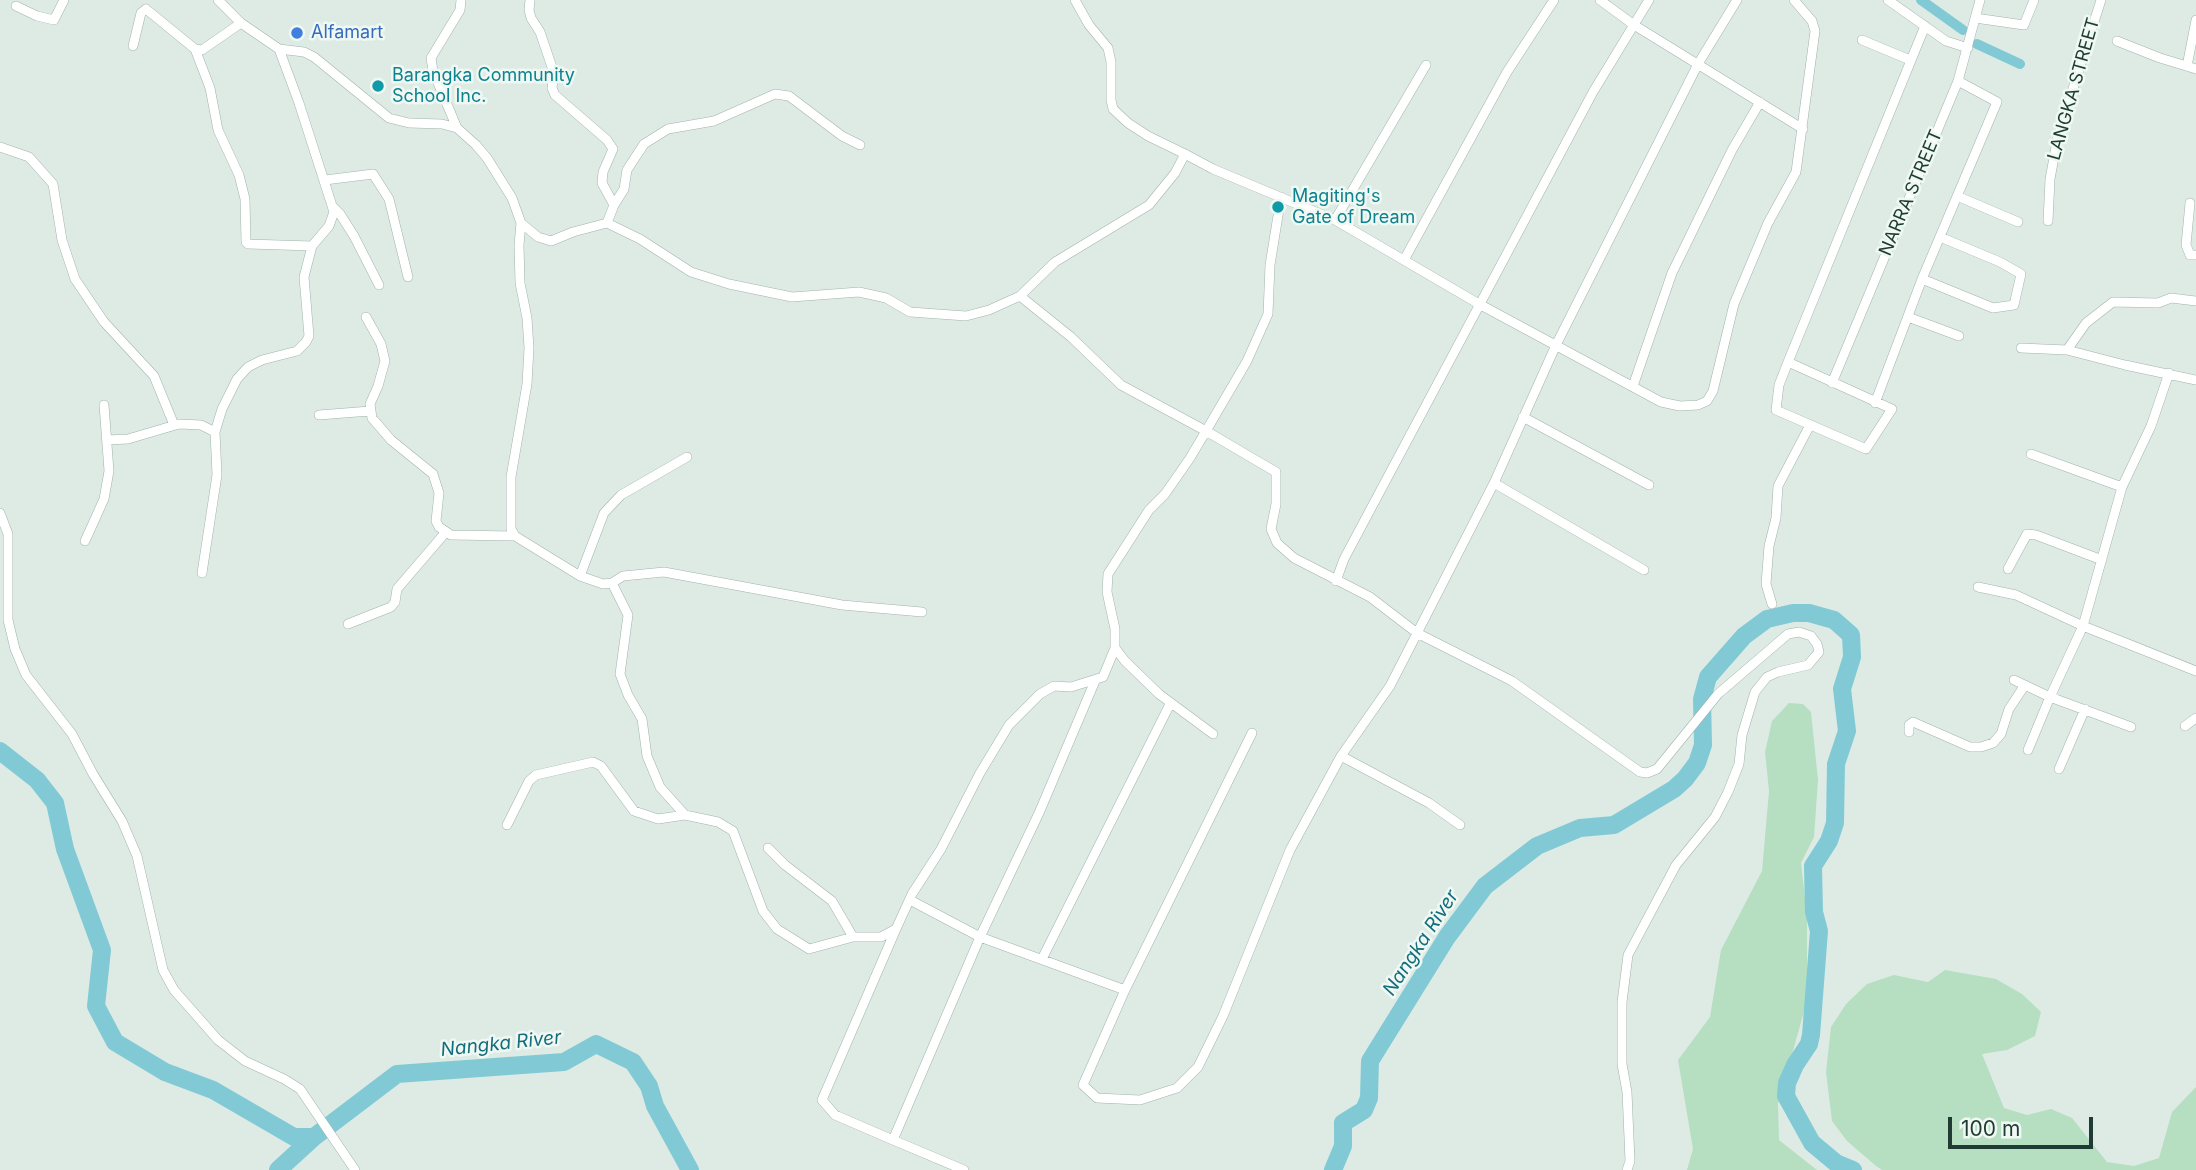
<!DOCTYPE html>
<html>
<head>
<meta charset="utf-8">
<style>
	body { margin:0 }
	#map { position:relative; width:2196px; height:1170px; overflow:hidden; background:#deebe5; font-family:Inter,sans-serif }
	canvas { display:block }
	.scale { position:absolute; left:1948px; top:1117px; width:145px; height:32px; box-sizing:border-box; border:4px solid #1e3c34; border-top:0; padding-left:9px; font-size:21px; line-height:24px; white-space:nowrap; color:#1e3c34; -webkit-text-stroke:5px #eff8f3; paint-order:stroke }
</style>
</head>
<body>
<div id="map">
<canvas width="2196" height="1170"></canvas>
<div class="scale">100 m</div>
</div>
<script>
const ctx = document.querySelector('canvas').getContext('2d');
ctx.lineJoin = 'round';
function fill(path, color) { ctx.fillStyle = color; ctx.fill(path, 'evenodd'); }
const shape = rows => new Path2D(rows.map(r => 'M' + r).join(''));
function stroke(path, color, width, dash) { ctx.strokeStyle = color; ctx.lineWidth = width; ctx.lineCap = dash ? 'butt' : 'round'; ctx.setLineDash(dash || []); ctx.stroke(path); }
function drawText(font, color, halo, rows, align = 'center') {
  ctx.font = font + ' Inter,sans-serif'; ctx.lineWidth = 5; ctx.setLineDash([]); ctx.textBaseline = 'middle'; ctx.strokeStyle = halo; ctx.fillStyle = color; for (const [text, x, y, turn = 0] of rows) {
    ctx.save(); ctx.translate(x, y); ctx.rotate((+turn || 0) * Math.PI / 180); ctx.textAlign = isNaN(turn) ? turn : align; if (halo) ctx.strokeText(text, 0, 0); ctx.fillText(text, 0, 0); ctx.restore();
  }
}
const green = shape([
	[1789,703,1803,704,1811,712,1818,780,1814,837,1801,863,1807,915,1807,1001,1778,1104,1779,1140,1817,1170,1687,1170,1693,1149,1678,1060,1710,1017,1721,950,1762,871,1769,791,1765,752,1772,721],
	[1945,970,1996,979,2022,994,2041,1012,2035,1036,2007,1050,1982,1054,2004,1108,2027,1115,2051,1109,2072,1118,2107,1162,2134,1166,2159,1158,2172,1112,2196,1087,2196,1170,1882,1170,1876,1166,1847,1141,1832,1121,1826,1072,1831,1027,1846,1004,1867,984,1894,975,1928,982]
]);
const canal = shape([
	[1921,0,1963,30],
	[1977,44,2020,64]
]);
const river = shape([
	[0,751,37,780,55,803,65,849,102,950,96,1006,115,1042,165,1072,213,1090,294,1137,314,1137],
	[278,1170,314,1137,397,1074,564,1062,596,1044,633,1062,649,1086,655,1106,690,1170],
	[1333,1170,1343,1146,1343,1123,1364,1110,1369,1098,1370,1061,1447,937,1485,886,1537,846,1580,828,1614,825,1674,789,1685,779,1697,763,1703,745,1702,699,1708,677,1744,636,1767,619,1793,613,1809,613,1834,620,1851,635,1852,657,1842,689,1847,731,1836,764,1835,823,1829,841,1813,866,1814,912,1819,931,1811,1035,1809,1044,1795,1065,1787,1083,1786,1096,1812,1143,1836,1163,1853,1170]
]);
const street = shape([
	[218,0,241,23,279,49,304,52,314,57,389,118,409,123,442,124,457,128,476,145,487,158,512,198,521,223,519,245,520,283,527,318,529,348,527,384,511,477,511,529,515,536,580,576,603,584,612,583,623,576,664,572,842,605,922,612],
	[530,0,529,10,531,18,540,32,554,73,552,88,555,95,607,140,613,149,603,172,602,183,614,205],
	[1075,0,1089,25,1108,48,1111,62,1111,100,1113,109,1128,123,1148,136,1185,154],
	[1600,0,1634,25,1803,129],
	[1888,0,1946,41,1968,48],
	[16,6,37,16,54,20,64,0],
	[1975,18,2024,25,2034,0],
	[1862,40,1910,60],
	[2117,41,2160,58,2196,69],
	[133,46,141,13,146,9,195,49,202,50,241,23],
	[195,49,210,88,218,130,239,175,245,199,246,242,248,244,312,246],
	[2187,66,2196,20],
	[457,128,433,71,431,58,460,10,461,0],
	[0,147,29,157,53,184,62,240,75,279,104,322,154,376,174,425],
	[325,180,373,174,389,199,408,277],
	[1957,196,2018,222],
	[2190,203,2186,245,2190,255,2196,255],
	[333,207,340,214,354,236,379,285],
	[1335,220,1426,65],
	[2048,221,2050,179,2058,136,2101,0],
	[521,223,538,237,551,241,573,232,607,223,640,239,691,272,729,284,792,297,859,292,886,298,910,312,966,316,989,310,1020,296,1055,262,1149,205,1175,173,1185,154,1213,169,1335,220,1479,304,1661,402,1680,406,1698,405,1707,401,1713,391,1734,304,1768,223,1796,172,1815,31,1812,21,1794,0],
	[607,223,614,205,624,189,627,170,644,144,668,129,714,121,775,94,789,96,842,136,860,145],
	[1404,260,1507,72,1554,0],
	[1922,279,1993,308,2014,305,2021,274,2000,262,1940,237],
	[1020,296,1071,337,1121,385,1206,431,1247,361,1268,314,1270,265,1281,197],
	[366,317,381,344,385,361,378,386,370,404,372,418,391,440,433,474,439,493,436,521,439,527,451,535,515,536],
	[1908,317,1959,336],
	[2021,348,2067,350,2125,365,2196,380],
	[2067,350,2086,323,2113,302,2158,303,2171,298,2196,301],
	[1788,362,1892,409,1866,449,1776,410,1779,385,1788,362,1925,26],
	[1832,383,1958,81,1980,0],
	[1633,386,1672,273,1732,150,1760,102],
	[1875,403,1922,279,1997,102,1958,81],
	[319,415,370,411],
	[1523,417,1649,485],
	[107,440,128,439,179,424,201,425,215,432],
	[2031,454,2122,487],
	[1494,483,1644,570],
	[0,513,8,534,8,620,15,649,26,675,72,734,93,774,122,821,137,856,163,970,174,990,218,1040,245,1061,284,1079,300,1089,355,1170],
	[85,541,104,499,109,471,104,405],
	[2008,569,2027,534,2036,535,2102,560],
	[202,573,217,475,215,432,222,409,237,379,248,367,262,360,297,351,306,342,309,336,304,277,312,246,329,226,334,212,299,103,279,49],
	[580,576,604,513,621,495,687,457],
	[1336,581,1344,559,1593,92,1649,0],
	[612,583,628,615,620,674,628,695,642,719,647,756,660,787,685,815,718,822,733,831,763,911,777,929,809,949,853,937,832,901,785,865,768,848],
	[1978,587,2016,595,2083,626,2196,671],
	[1772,604,1766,584,1769,546,1776,518,1778,486,1810,425],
	[348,624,391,607,395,602,397,589,445,533],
	[1115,648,1125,661,1159,694,1213,734],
	[2014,680,2050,697,2028,750],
	[2185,726,2196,718],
	[2131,727,2050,697,2083,626,2122,487,2151,426,2169,373],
	[1909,732,1909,725,1913,722,1970,747,1981,747,1993,743,2001,734,2009,709,2025,685],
	[1252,733,1125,990,1083,1085,1097,1098,1140,1100,1177,1088,1198,1067,1223,1016,1290,850,1341,756,1390,686,1494,483,1556,345,1698,64,1737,0],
	[1341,756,1429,803,1460,825],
	[2059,769,2085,709],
	[507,825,529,781,536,775,593,762,601,766,634,811,658,819,685,815],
	[910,900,980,937,1125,990],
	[896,929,822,1100,835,1115,893,1140,980,937,1039,813,1095,681],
	[853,937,881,937,896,929,912,894,941,849,980,773,1009,725,1040,694,1054,686,1071,687,1103,677,1115,648,1115,629,1107,592,1108,574,1149,510,1165,494,1190,458,1206,431,1276,472,1276,504,1271,529,1277,543,1294,558,1370,597,1417,633,1512,681,1640,772,1647,773,1657,769,1718,694,1788,634,1799,632,1811,636,1817,644,1819,652,1808,665,1778,672,1767,677,1755,692,1742,735,1739,764,1728,792,1715,817,1676,865,1628,955,1622,1002,1622,1064,1627,1092,1630,1161,1627,1170],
	[1042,959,1170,704],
	[893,1140,964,1170]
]);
const markers = [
	[297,33,7,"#3f7fe0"],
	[378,86,7,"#0f9aa8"],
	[1278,207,7,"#0f9aa8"]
];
const shopNames = [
	["Alfamart",311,33]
];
const cultureNames = [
	["Barangka Community",392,76],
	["School Inc.",392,97],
	["Magiting's",1292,197],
	["Gate of Dream",1292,218]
];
const streetNames = [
	["LANGKA STREET",2074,89,-74],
	["NARRA STREET",1911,193,-67]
];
const waterNames = [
	["Nangka River",1421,943,-57],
	["Nangka River",501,1044,-6]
];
fill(green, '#b5dfc0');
stroke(canal, '#81cad5', 10);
stroke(river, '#81cad5', 18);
stroke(street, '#a1b3ac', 10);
stroke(street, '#fff', 9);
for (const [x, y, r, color] of markers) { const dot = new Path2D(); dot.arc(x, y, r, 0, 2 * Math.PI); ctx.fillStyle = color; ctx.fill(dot); stroke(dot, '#eff8f3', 2.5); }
drawText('18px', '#366cbe', '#eff8f3', shopNames, 'left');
drawText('18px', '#0d838f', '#eff8f3', cultureNames, 'left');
drawText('18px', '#1e3c34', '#eff8f3', streetNames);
drawText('italic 19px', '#146d7c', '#eff8f3', waterNames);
</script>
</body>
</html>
